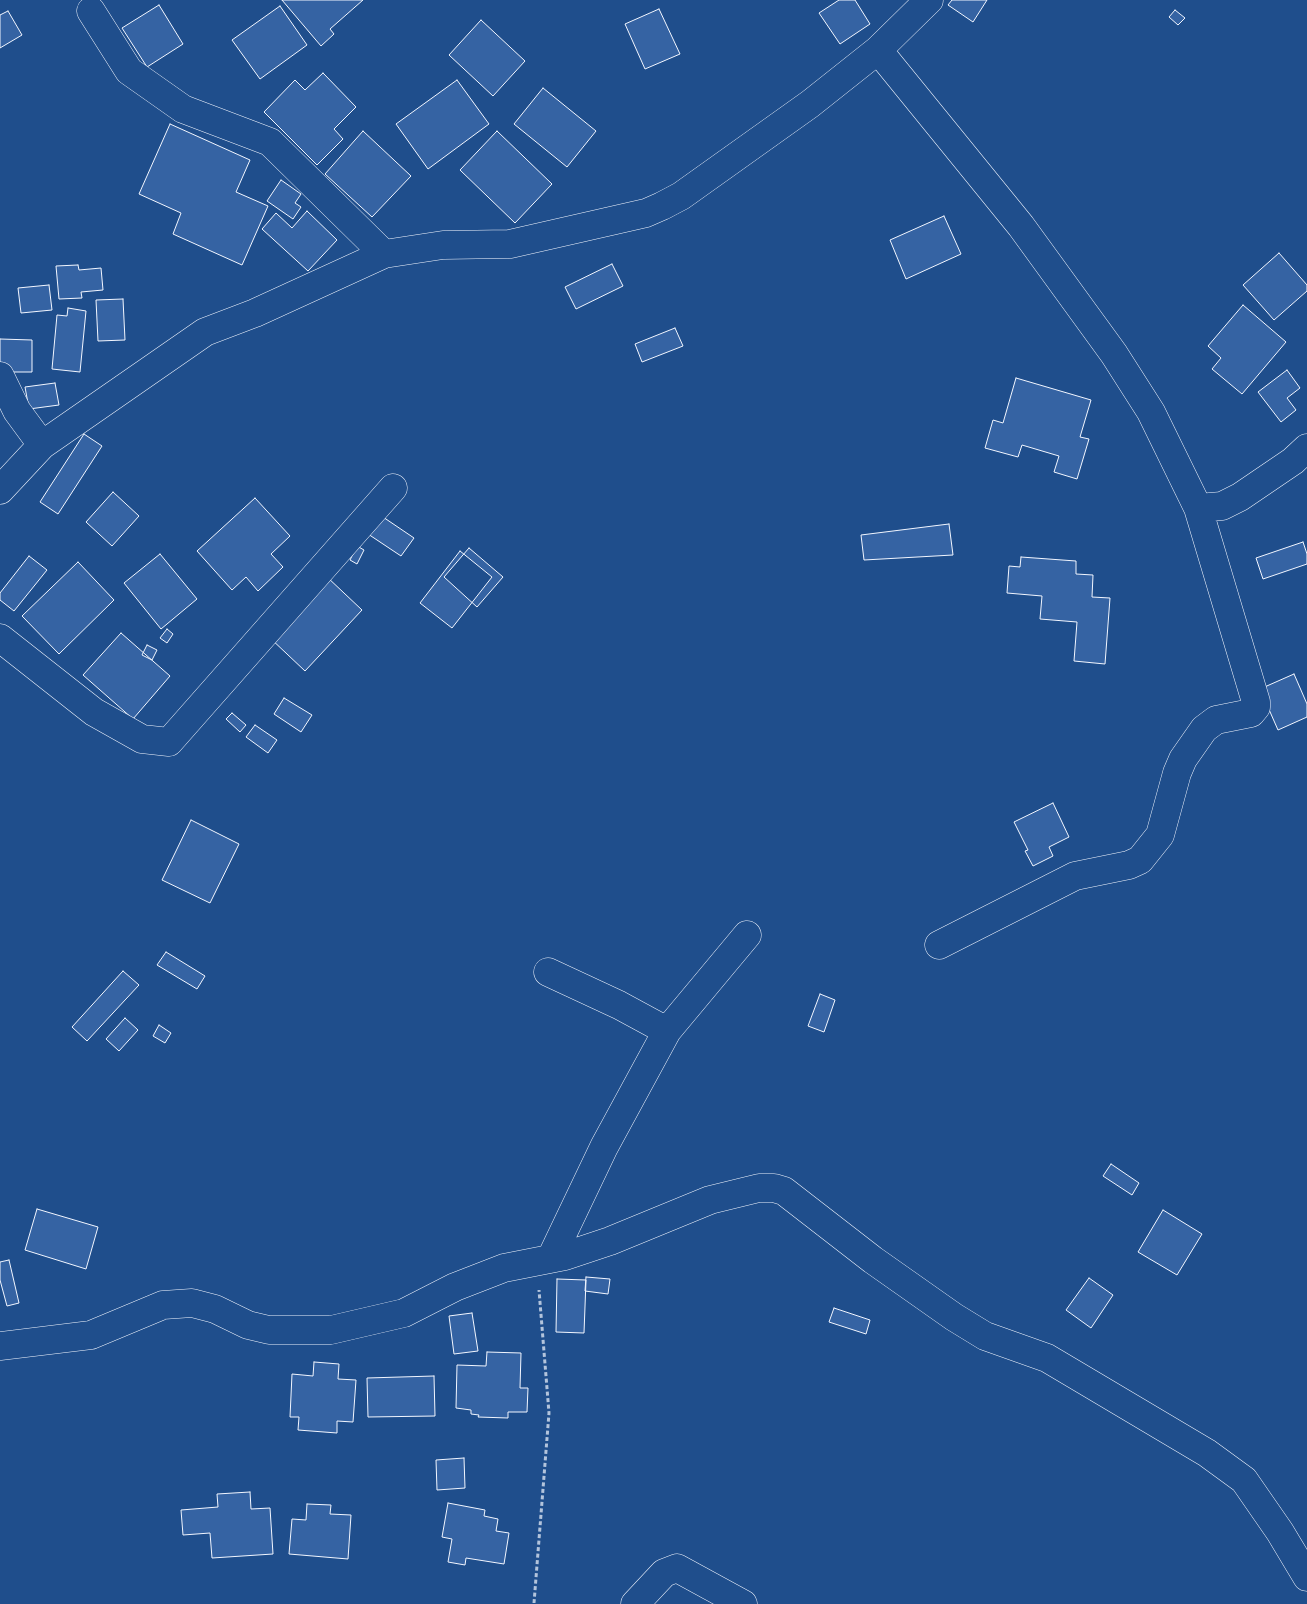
<!DOCTYPE html>
<html>
<head>
<meta charset="utf-8">
<style>
	body { margin:0 }
	canvas { display:block; background:#1f4e8c }
</style>
</head>
<body>
<canvas width="1307" height="1604"></canvas>
<script>
const ctx = document.querySelector('canvas').getContext('2d');
ctx.lineJoin = 'round';
function fill(path, color) { ctx.fillStyle = color; ctx.fill(path, 'evenodd'); }
const shape = rows => new Path2D(rows.map(r => 'M' + r).join(''));
function stroke(path, color, width, dash) { ctx.strokeStyle = color; ctx.lineWidth = width; ctx.lineCap = dash ? 'butt' : 'round'; ctx.setLineDash(dash || []); ctx.stroke(path); }
const building = shape([
	[282,0,363,0,330,29,334,34,321,46,282,0],
	[839,0,855,0,870,24,840,44,819,13,839,0],
	[952,0,987,0,973,22,948,5,952,0],
	[159,5,183,44,147,67,122,28,159,5],
	[280,6,307,45,260,79,232,40,280,6],
	[659,9,680,54,645,69,625,24,659,9],
	[1175,10,1185,18,1178,25,1169,17,1175,10],
	[8,11,22,35,0,48,0,15,8,11],
	[481,20,525,61,493,96,449,55,481,20],
	[323,73,356,107,334,129,343,139,317,165,264,112,295,80,305,90,323,73],
	[457,80,489,124,428,169,396,124,457,80],
	[543,88,596,131,567,167,514,124,543,88],
	[170,124,250,160,236,192,268,206,242,265,173,234,181,213,139,194,170,124],
	[363,131,411,176,372,217,325,174,363,131],
	[497,131,552,184,515,223,460,170,497,131],
	[281,180,301,194,295,203,301,207,293,219,267,201,281,180],
	[307,211,337,240,308,271,262,229,276,213,292,228,307,211],
	[944,216,961,254,906,279,890,240,944,216],
	[1279,253,1307,285,1307,291,1274,320,1243,285,1279,253],
	[612,264,623,286,576,309,565,287,612,264],
	[78,265,79,270,101,268,103,290,81,292,82,298,59,299,56,266,78,265],
	[49,285,52,310,21,313,18,288,49,285],
	[123,299,125,340,98,341,96,300,123,299],
	[1243,305,1286,342,1242,394,1212,369,1221,358,1208,346,1243,305],
	[68,308,86,311,80,372,52,369,57,315,67,316,68,308],
	[675,328,683,346,642,362,635,344,675,328],
	[0,339,32,340,32,372,0,372,0,339],
	[1287,370,1300,388,1287,398,1296,410,1281,422,1258,392,1287,370],
	[1016,378,1091,400,1080,437,1089,439,1077,479,1054,472,1059,456,1022,445,1018,457,985,448,993,420,1003,423,1016,378],
	[55,383,59,405,29,409,25,387,55,383],
	[84,434,102,446,58,514,40,502,84,434],
	[113,492,139,516,112,546,86,522,113,492],
	[255,498,290,536,271,554,283,567,258,591,246,577,232,590,197,551,255,498],
	[380,515,414,538,401,556,368,534,380,515],
	[949,524,953,555,864,560,861,535,949,524],
	[1303,542,1307,554,1307,564,1263,579,1256,558,1303,542],
	[357,546,364,550,357,564,350,560,357,546],
	[469,548,503,577,477,607,444,577,469,548],
	[460,551,492,577,452,628,420,603,460,551],
	[160,554,197,599,161,629,124,583,160,554],
	[29,556,47,570,14,611,0,600,0,593,29,556],
	[1021,557,1076,561,1076,574,1093,575,1092,597,1110,598,1105,664,1074,661,1077,622,1040,619,1042,596,1007,593,1009,566,1020,567,1021,557],
	[78,562,114,600,59,654,22,616,78,562],
	[326,576,362,610,305,671,269,637,326,576],
	[167,629,173,634,167,643,160,638,167,629],
	[121,633,170,676,133,719,83,675,121,633],
	[147,645,157,650,152,660,142,655,147,645],
	[1294,674,1307,704,1307,717,1278,730,1260,689,1294,674],
	[284,698,312,715,301,732,274,714,284,698],
	[232,713,246,725,240,732,226,719,232,713],
	[255,725,277,740,268,753,246,737,255,725],
	[1053,803,1069,837,1049,847,1053,856,1033,866,1025,851,1028,850,1014,822,1053,803],
	[191,820,239,844,210,903,162,880,191,820],
	[166,952,205,976,197,989,157,965,166,952],
	[123,971,139,985,87,1041,72,1027,123,971],
	[820,994,835,1000,824,1032,808,1026,820,994],
	[125,1018,138,1030,119,1051,106,1039,125,1018],
	[159,1025,171,1033,165,1043,153,1036,159,1025],
	[1111,1164,1139,1183,1132,1195,1103,1176,1111,1164],
	[37,1209,98,1227,86,1269,25,1250,37,1209],
	[1163,1210,1202,1234,1177,1275,1138,1252,1163,1210],
	[9,1260,19,1303,7,1306,0,1280,0,1262,9,1260],
	[586,1277,610,1279,608,1294,585,1291,586,1277],
	[1089,1278,1113,1295,1091,1328,1066,1310,1089,1278],
	[557,1279,586,1280,584,1333,556,1332,557,1279],
	[834,1308,870,1320,866,1334,829,1322,834,1308],
	[472,1313,478,1351,454,1354,449,1316,472,1313],
	[487,1352,521,1353,520,1388,528,1388,527,1412,508,1412,508,1418,478,1417,479,1415,471,1414,471,1410,456,1408,457,1365,486,1366,487,1352],
	[314,1362,339,1364,338,1379,356,1380,353,1422,337,1421,337,1433,298,1430,299,1417,290,1417,292,1374,313,1376,314,1362],
	[434,1376,435,1416,368,1417,367,1378,434,1376],
	[464,1458,465,1488,437,1490,436,1460,464,1458],
	[250,1492,251,1509,270,1508,273,1554,212,1558,210,1533,183,1535,181,1510,218,1507,217,1494,250,1492],
	[448,1503,485,1510,484,1516,498,1519,496,1531,509,1533,504,1564,466,1558,465,1565,448,1562,452,1539,442,1537,448,1503],
	[307,1504,331,1505,330,1514,351,1515,348,1559,289,1554,292,1519,306,1520,307,1504]
]);
const path = shape([
	[534,1603,549,1413,539,1290]
]);
const minor = shape([
	[91,11,129,71,183,109,270,142,384,254],
	[878,50,1021,226,1114,354,1151,412,1198,508,1256,702,1256,707,1251,713,1216,720,1204,729,1183,759,1177,773,1160,835,1140,860,1129,865,1075,876,939,945],
	[0,376,17,411,42,445],
	[0,490,42,445,205,332,255,313,384,254,443,245,510,244,646,213,662,206,681,196,810,104,878,50,929,0],
	[1198,508,1222,506,1240,497,1293,461,1307,448],
	[0,638,94,712,142,739,169,742,393,488],
	[548,972,619,1005,667,1031,604,1147,551,1258],
	[667,1031,747,935],
	[0,1346,91,1335,163,1305,192,1303,215,1309,248,1325,269,1330,331,1330,404,1313,455,1287,504,1268,565,1256,610,1241,710,1200,759,1188,774,1188,784,1191,873,1260,954,1317,985,1336,1047,1358,1207,1453,1244,1480,1280,1532,1307,1577],
	[635,1604,664,1573,677,1568,743,1604]
]);
fill(building, '#3563a3');
stroke(building, '#f2f6ff', 1);
stroke(minor, '#f2f6ff', 29);
stroke(path, '#b3c4dc', 3, [4, 2.5]);
stroke(minor, '#1f4e8c', 28);
</script>
</body>
</html>
